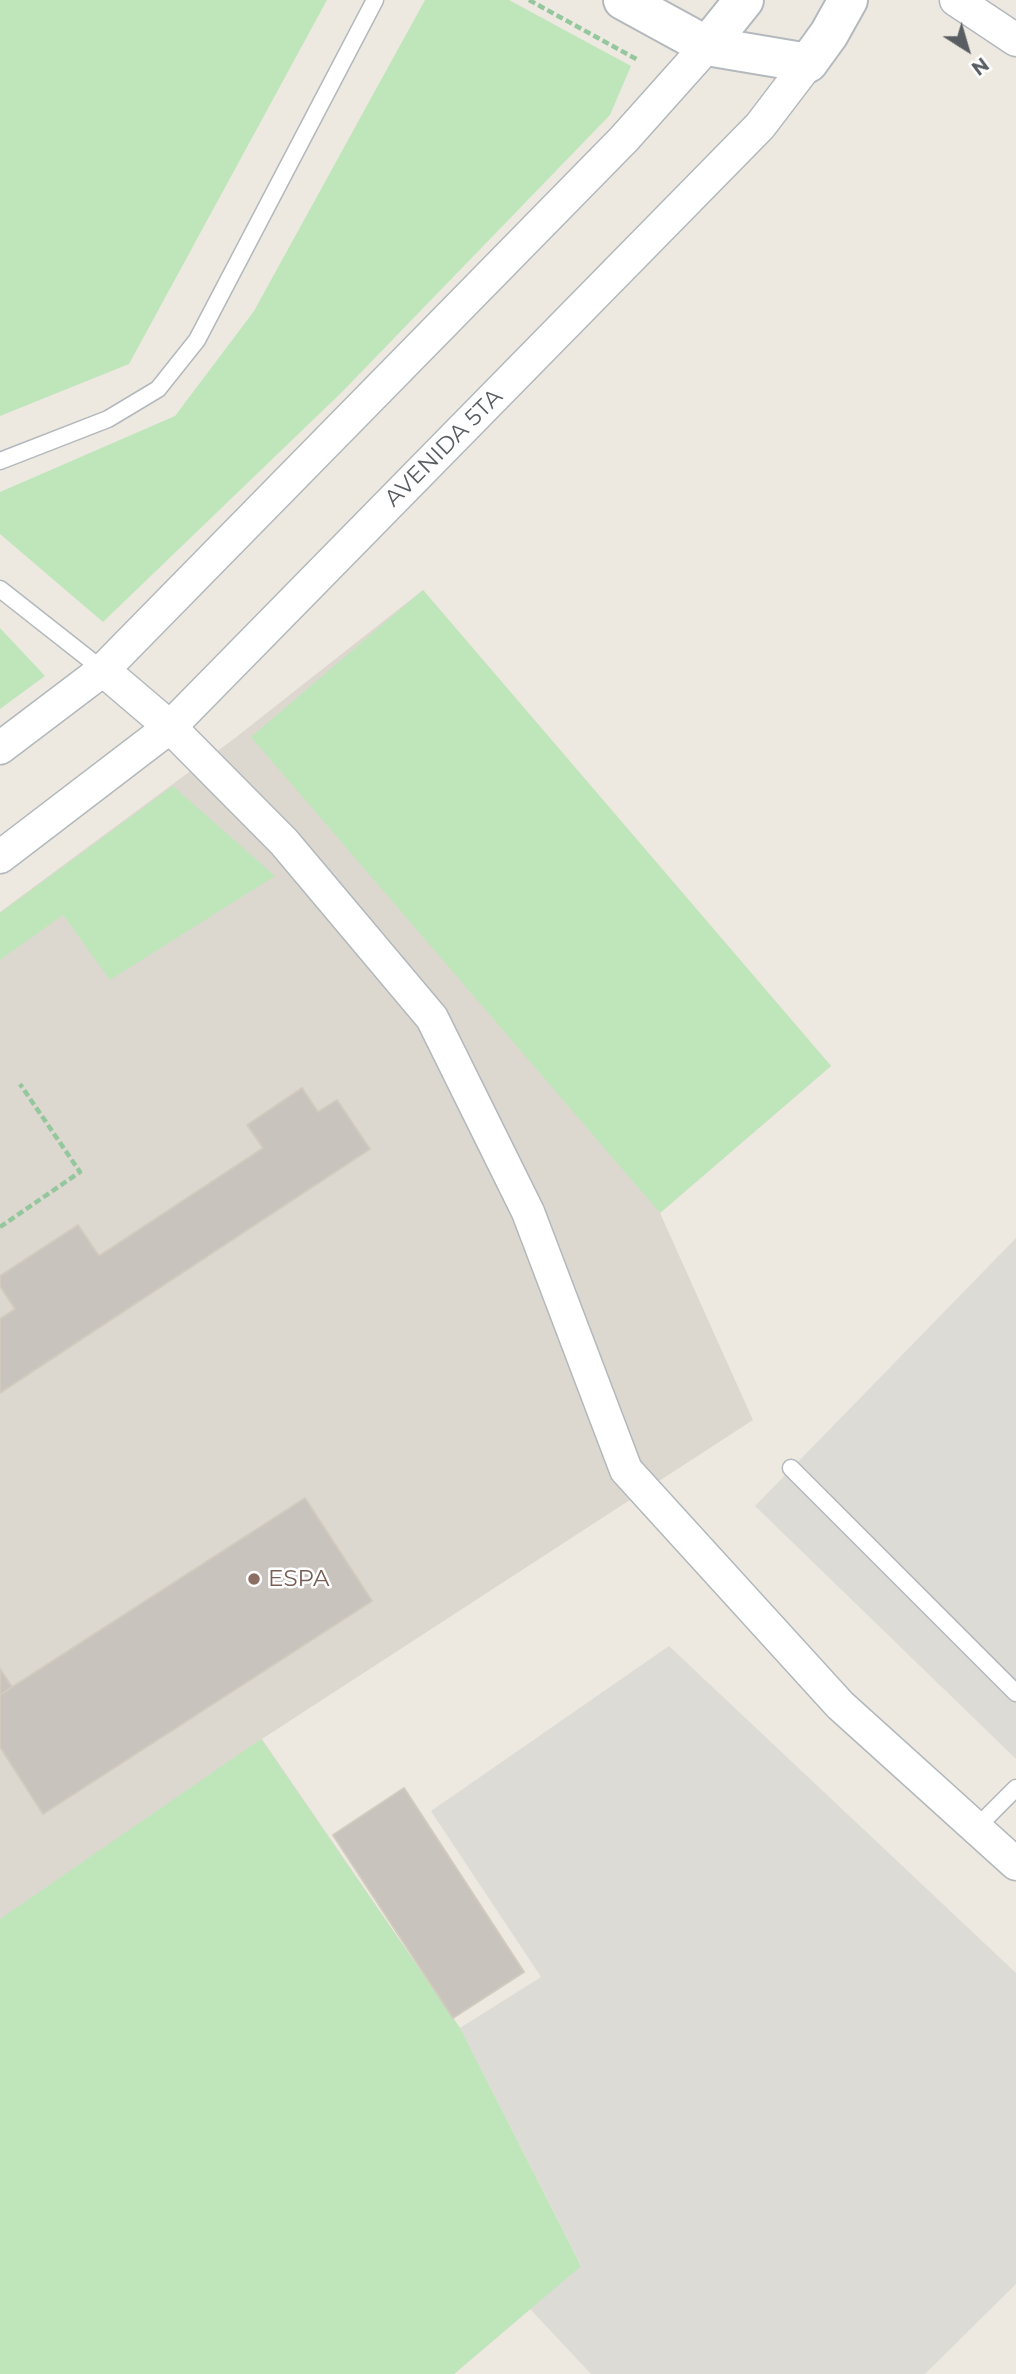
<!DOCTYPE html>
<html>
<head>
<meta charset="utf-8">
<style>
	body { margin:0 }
	#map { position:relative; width:1016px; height:2374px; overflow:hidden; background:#ede9e0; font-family:Montserrat,sans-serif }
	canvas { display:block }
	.north { position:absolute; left:932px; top:14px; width:70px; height:70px; -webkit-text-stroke:5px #fff; paint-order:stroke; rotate:143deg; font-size:19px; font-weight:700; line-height:28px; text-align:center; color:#595e62 }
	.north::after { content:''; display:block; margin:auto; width:24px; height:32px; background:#595e62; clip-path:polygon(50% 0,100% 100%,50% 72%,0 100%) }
</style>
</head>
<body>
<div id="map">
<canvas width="1016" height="2374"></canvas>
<div class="north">N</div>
</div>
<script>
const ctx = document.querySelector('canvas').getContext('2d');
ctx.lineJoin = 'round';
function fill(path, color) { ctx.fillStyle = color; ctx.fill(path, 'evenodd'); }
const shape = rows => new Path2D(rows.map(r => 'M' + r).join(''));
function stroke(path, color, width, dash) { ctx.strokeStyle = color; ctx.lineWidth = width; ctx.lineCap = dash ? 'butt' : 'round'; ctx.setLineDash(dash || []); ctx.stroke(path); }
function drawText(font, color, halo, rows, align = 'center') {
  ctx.font = font + ' Montserrat,sans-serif'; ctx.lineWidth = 5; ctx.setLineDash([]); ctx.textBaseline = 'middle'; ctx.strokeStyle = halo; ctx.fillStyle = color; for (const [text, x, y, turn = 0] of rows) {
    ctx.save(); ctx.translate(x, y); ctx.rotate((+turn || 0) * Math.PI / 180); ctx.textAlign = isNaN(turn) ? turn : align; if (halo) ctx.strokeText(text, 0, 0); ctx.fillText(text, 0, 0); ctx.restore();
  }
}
const industrial = shape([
	[1016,1238,1016,1759,755,1506],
	[669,1646,1016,1973,1016,2284,925,2374,591,2374,530,2309,581,2265,460,2028,541,1977,431,1811]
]);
const education = shape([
	[423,590,831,1066,660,1213,753,1420,262,1739,460,2028,581,2266,454,2374,0,2374,0,912,235,738]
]);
const green = shape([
	[0,0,327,0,129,364,0,416],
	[425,0,509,0,631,66,610,115,341,393,103,622,0,534,0,492,175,416,254,311],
	[423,590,831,1066,660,1213,251,737],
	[0,628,45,676,0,709],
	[173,786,275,876,110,980,63,915,0,960,0,913],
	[261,1739,460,2028,581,2266,454,2374,0,2374,0,1919]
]);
const building = shape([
	[302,1088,318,1112,337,1100,370,1149,0,1393,0,1319,15,1309,0,1286,0,1276,78,1225,99,1256,263,1148,247,1125,302,1088],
	[305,1498,372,1601,43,1814,0,1747,0,1695,305,1498],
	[0,1669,12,1687,0,1695,0,1669],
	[404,1788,524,1972,453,2018,333,1835,404,1788]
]);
const path = shape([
	[529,0,638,60],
	[0,1227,80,1172,20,1084]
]);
const lane = shape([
	[0,461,108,419,158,389,197,340,375,0],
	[0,589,103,670],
	[791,1468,1016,1693],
	[976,1828,1016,1788]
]);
const street = shape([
	[956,0,1016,40],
	[103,670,170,727,284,842,432,1018,528,1212,626,1470,840,1705,1016,1864],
	[0,748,103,670,624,139,707,46],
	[0,857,170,727,760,126,808,63]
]);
const secondary = shape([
	[623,0,707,46,808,63,829,34,848,0],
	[707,46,744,0]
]);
const markers = [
	[254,1579,7,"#8d6e63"]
];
const streetNames = [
	["AVENIDA 5TA",444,448,-45]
];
const educationNames = [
	["ESPA",268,1579]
];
fill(industrial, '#dddbd5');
fill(education, '#ddd8cf');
fill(green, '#bfe6bb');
fill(building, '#c8c3bd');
stroke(building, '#d2cabe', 2);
stroke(lane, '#b3b8bc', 19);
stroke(street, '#b3b8bc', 35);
stroke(secondary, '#b4b9be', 42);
stroke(path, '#94c79d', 4.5, [7, 3.5]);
stroke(lane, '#fff', 16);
stroke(street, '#fff', 32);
stroke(secondary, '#fff', 38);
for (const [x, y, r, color] of markers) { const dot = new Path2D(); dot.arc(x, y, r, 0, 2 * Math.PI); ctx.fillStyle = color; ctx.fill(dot); stroke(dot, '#fff', 2.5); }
drawText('23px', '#595e62', '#fff', streetNames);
drawText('23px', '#785e54', '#fff', educationNames, 'left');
</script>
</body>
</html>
